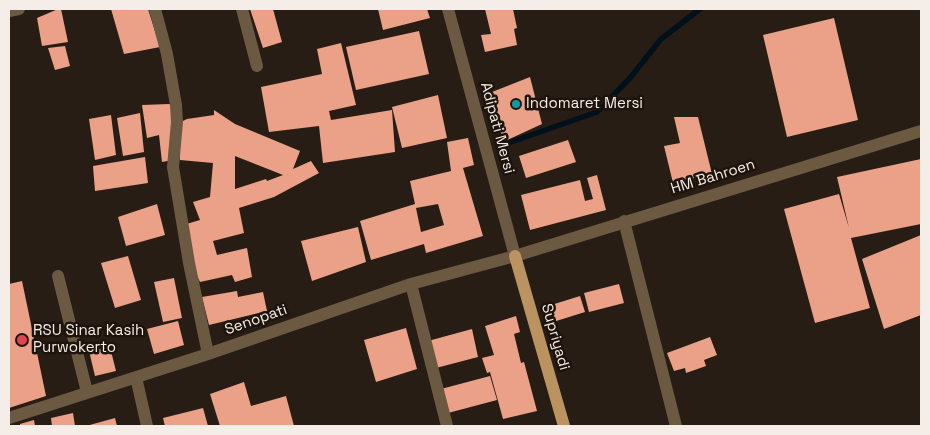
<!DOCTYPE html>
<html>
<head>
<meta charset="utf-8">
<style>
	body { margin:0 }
	#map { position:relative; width:930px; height:435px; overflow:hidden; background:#281d15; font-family:"Space Grotesk",sans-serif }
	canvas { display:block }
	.frame { position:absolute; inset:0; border:10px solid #f5ede8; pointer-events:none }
</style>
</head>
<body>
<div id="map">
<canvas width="930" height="435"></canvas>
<div class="frame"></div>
</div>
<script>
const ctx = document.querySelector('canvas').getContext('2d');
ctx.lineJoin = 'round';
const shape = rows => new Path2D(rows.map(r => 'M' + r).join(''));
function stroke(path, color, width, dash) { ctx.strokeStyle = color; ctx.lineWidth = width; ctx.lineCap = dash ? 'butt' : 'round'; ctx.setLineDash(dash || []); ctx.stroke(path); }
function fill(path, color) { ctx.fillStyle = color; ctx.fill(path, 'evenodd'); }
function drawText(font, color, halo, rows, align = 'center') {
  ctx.font = font + ' "Space Grotesk",sans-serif'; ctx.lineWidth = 5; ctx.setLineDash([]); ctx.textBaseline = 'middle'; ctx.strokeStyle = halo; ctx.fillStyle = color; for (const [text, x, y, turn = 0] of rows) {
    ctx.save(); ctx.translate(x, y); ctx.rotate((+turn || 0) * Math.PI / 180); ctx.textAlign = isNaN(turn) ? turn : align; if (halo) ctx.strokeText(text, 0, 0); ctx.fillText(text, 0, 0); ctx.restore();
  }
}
const stream = shape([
	[511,142,597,112,630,78,661,39,700,9]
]);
const building = shape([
	[58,9,61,9,68,42,42,46,37,18],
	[111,9,148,9,160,47,124,54],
	[250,9,273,9,282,42,263,48],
	[378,9,427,9,430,18,383,30],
	[485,9,513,9,517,28,514,29,517,45,485,52,481,35,491,34],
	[834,18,858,120,787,137,763,35],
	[419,31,429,74,356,90,346,47],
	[341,43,356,105,329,111,331,120,392,110,395,152,323,163,319,126,269,132,261,87,322,74,317,49],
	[65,46,70,66,55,70,48,48],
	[530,77,542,124,503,142,492,92],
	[438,95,447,138,402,148,392,107],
	[169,104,176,106,173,160,162,162,159,135,147,138,142,105],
	[214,110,235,124,300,151,293,169,311,161,319,173,274,197,239,208,244,233,213,241,217,255,247,248,252,277,235,282,232,275,200,282,190,262,183,225,200,220,193,202,210,197,213,163,180,160,179,123,187,119,214,115],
	[235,156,283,175,267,181,266,179,235,189],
	[140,113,144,152,123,156,117,118],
	[111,115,116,155,95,160,89,119],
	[674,117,698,117,712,174,673,183,664,146,680,143],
	[468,138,474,165,463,168,483,236,426,253,424,244,371,260,360,221,415,204,410,181,451,171,447,142],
	[438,204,444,225,421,232,416,208],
	[568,140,576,162,526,178,519,156],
	[145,157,148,183,95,191,93,166],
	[921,159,921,224,851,238,870,308,815,323,784,209,839,194,849,228,837,177],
	[597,175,606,210,530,230,521,195,580,180,585,201,593,199,587,178],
	[157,204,165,235,126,246,118,217],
	[358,227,366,262,312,281,301,241],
	[921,235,921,315,884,329,862,259],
	[128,256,141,300,115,308,101,263],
	[174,278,182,318,163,322,154,282],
	[22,281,46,396,9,408,9,284],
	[619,284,624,303,589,312,584,293],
	[237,291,238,297,263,292,267,311,209,325,202,297],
	[580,296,585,312,553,322,548,306],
	[516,316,520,332,514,334,521,363,524,362,537,411,503,419,490,372,487,373,482,358,494,355,485,326],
	[178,321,184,345,154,354,147,329],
	[406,328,417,369,376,382,364,340],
	[472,329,478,357,436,368,428,341],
	[710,337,717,355,704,360,706,366,686,373,685,368,674,371,667,353],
	[110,347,116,371,95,376,89,351],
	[490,376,497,400,448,413,441,389],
	[244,382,251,406,286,396,294,426,220,426,210,394],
	[203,408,208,426,165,426,163,418],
	[73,413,75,426,52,426,51,418],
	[115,418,117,426,86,426],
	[34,420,35,426,20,426,20,424]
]);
const minor = shape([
	[155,9,167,54,176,105,177,122,173,167,189,263,208,354],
	[242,9,257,66],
	[448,9,515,256],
	[9,11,19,9],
	[624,221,676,426],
	[58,276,87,392],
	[411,284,447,426],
	[136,377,147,426],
	[9,418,208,354,411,284,515,256,921,131]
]);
const major = shape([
	[515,256,564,426]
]);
const markers = [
	[516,104,5,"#0f9aa8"],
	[22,340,6,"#e0444e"]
];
const poiNames = [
	["Indomaret Mersi",526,104],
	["RSU Sinar Kasih",33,331],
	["Purwokerto",33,348]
];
const streetNames = [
	["Adipati Mersi",497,128,75],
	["HM Bahroen",713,177,-17],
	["Senopati",256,320,-19],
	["Supriyadi",555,337,74]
];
stroke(stream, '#00111b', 5.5);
fill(building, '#eba187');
stroke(minor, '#6c5942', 12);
stroke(major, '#ba9361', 12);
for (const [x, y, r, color] of markers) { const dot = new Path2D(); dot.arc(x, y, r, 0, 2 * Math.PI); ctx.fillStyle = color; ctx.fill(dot); stroke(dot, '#1e140c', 2); }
drawText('15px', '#f5ede8', '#1e140c', poiNames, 'left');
drawText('15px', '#f5ede8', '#1e140c', streetNames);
</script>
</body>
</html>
